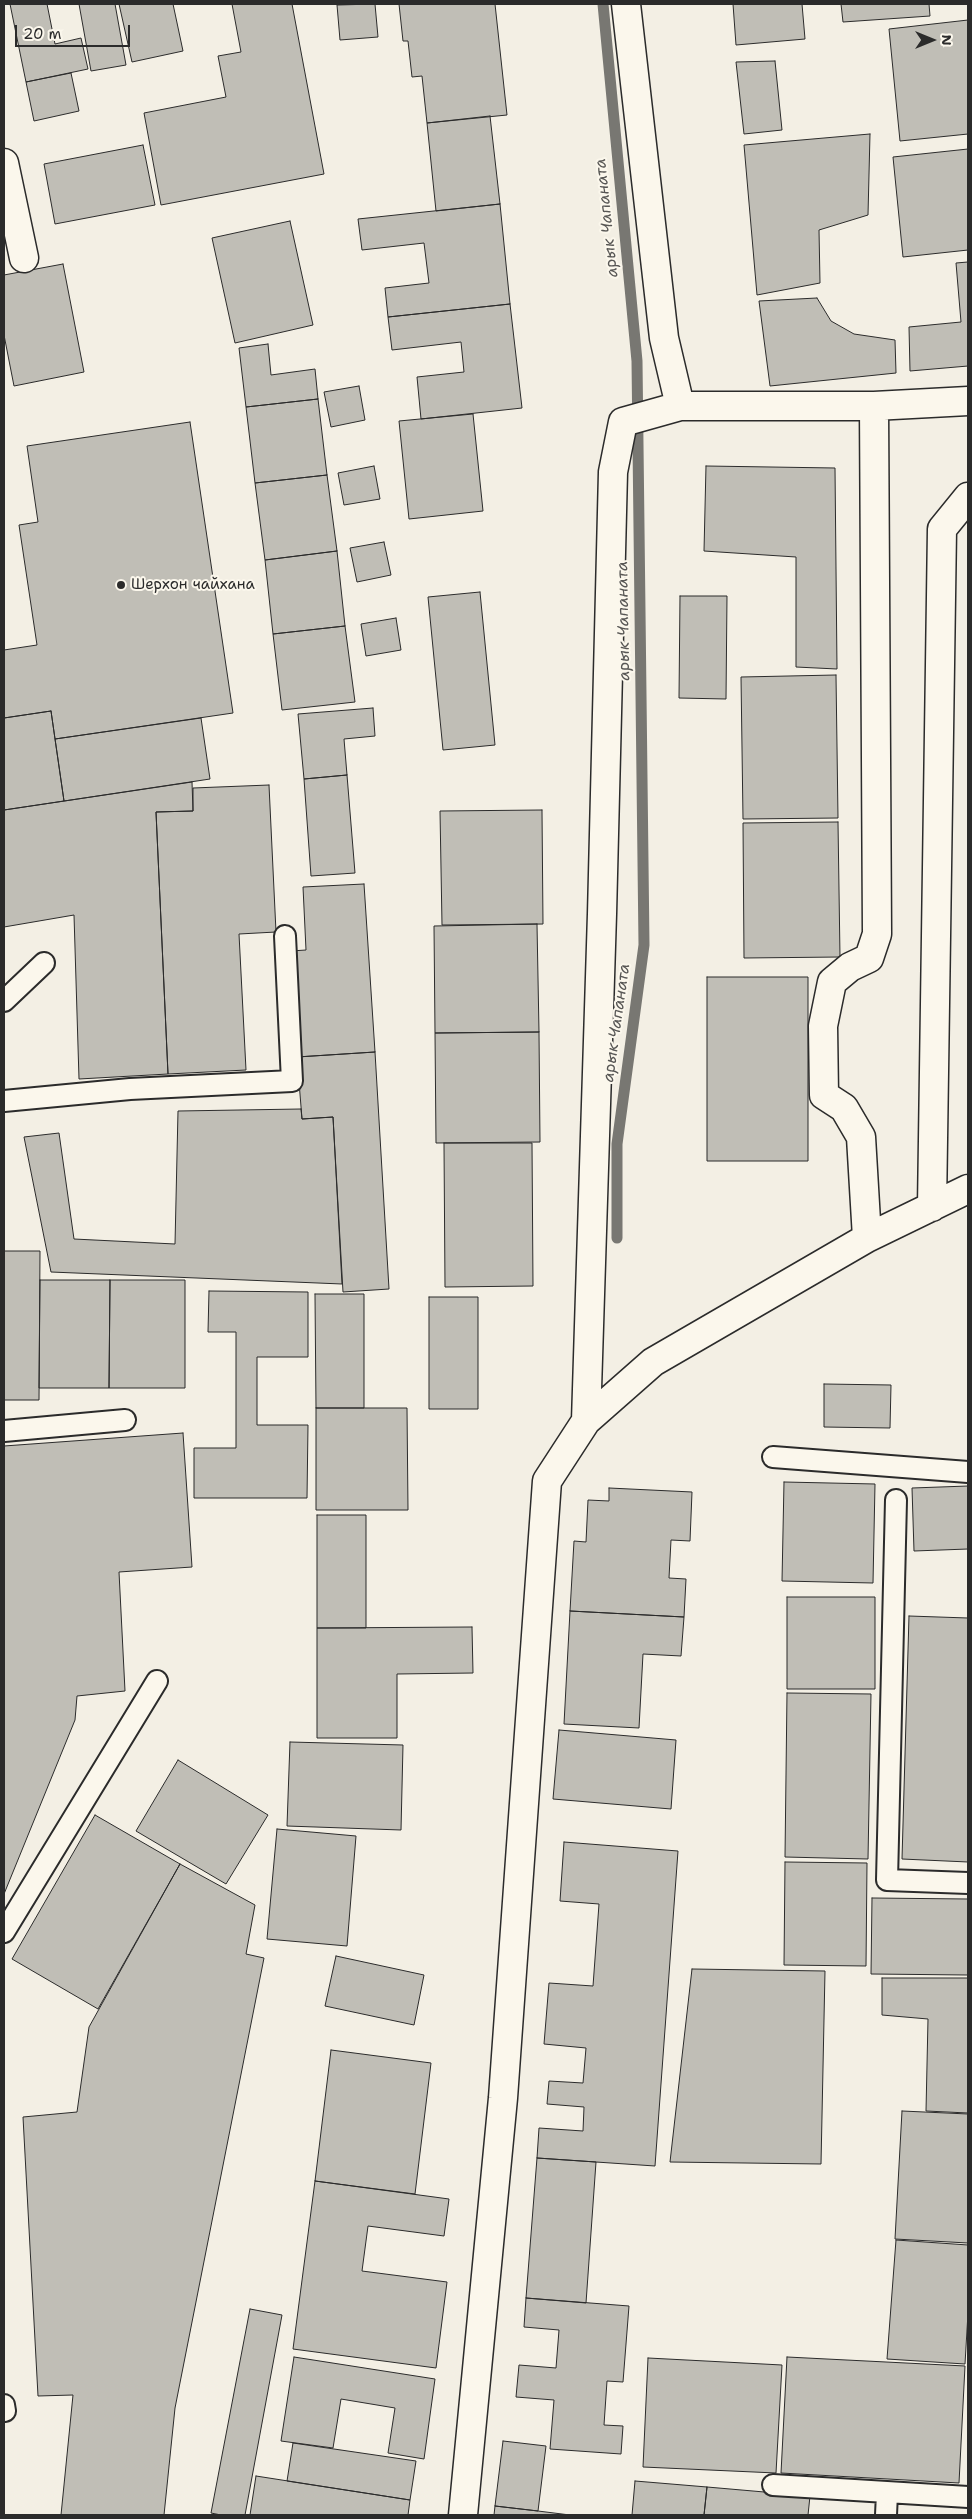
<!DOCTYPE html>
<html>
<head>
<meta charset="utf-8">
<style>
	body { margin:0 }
	#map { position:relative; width:972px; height:2519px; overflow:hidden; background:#f3efe4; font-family:"Shantell Sans",sans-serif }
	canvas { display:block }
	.frame { position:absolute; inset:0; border:5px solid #2b2b2b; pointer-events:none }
	.north { position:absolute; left:907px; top:15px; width:50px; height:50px; -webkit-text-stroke:4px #fbf7ec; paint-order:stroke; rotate:90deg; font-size:14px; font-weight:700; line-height:20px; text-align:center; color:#2b2b2b }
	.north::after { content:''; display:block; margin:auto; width:18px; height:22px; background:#2b2b2b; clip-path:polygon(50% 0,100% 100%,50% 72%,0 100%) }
	.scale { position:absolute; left:15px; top:25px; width:115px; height:22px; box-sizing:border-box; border:2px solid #2b2b2b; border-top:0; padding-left:6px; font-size:15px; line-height:18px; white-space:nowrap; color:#2b2b2b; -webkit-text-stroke:4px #fbf7ec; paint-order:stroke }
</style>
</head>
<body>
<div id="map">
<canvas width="972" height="2519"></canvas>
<div class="frame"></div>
<div class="north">N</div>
<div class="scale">20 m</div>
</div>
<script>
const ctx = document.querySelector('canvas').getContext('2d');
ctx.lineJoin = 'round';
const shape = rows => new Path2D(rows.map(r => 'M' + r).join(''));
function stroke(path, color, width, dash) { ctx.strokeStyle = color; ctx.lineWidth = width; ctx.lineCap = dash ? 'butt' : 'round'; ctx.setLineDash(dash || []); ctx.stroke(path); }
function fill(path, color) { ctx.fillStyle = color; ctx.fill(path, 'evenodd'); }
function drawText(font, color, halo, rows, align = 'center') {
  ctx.font = font + ' "Shantell Sans",sans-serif'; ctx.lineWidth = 4; ctx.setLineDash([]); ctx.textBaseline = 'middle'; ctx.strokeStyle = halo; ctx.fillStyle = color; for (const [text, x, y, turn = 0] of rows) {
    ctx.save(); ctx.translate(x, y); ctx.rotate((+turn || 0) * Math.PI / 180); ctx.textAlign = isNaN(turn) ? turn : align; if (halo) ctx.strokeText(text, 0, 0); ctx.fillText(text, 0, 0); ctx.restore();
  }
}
const stream = shape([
	[603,4,637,361,644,945,617,1144,617,1238]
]);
const building = shape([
	[10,4,47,4,55,44,81,38,88,69,26,82,10,4],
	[79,4,115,4,126,65,91,71,79,4],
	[119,4,173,4,183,51,132,62,119,4],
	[232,4,292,4,324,174,161,205,144,113,226,97,218,56,241,52,232,4],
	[375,4,378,37,340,40,337,5,375,4],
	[399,4,495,4,507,115,427,123,422,76,412,77,408,41,403,41,399,4],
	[733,4,802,4,805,39,736,45,733,4],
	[841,4,929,4,930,16,843,22,841,4],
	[968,20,968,134,900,141,889,29,968,20],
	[775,61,782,130,744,134,736,62,775,61],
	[71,73,79,111,34,121,26,82,71,73],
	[490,116,500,204,436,211,427,123,490,116],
	[870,134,868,215,819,230,820,283,757,295,744,145,870,134],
	[143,145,155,205,55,224,44,164,143,145],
	[968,149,968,250,903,257,893,157,968,149],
	[500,204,510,304,388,317,385,288,429,283,424,243,362,250,358,219,500,204],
	[290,221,313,325,235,343,212,238,290,221],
	[968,262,968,366,910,371,909,327,961,322,956,263,968,262],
	[63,264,84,372,14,386,4,335,4,275,63,264],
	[817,298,831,321,854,334,895,340,896,373,770,386,759,301,817,298],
	[510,304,522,408,421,419,417,377,464,372,461,342,392,350,388,317,510,304],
	[268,344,271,375,315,369,318,399,246,407,239,348,268,344],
	[359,386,365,420,331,427,324,392,359,386],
	[318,399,327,475,255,483,246,407,318,399],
	[473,414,483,511,409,519,399,421,473,414],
	[190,422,233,713,55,739,51,711,4,718,4,650,37,645,19,525,38,522,27,446,190,422],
	[374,466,380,499,344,505,338,473,374,466],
	[706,466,835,468,837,669,796,667,796,557,704,551,706,466],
	[327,475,337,551,265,560,255,483,327,475],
	[384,542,391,575,357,582,350,548,384,542],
	[337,551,345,626,273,634,265,560,337,551],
	[480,592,495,745,443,750,428,597,480,592],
	[680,596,727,596,726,699,679,698,680,596],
	[396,618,401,650,366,656,361,624,396,618],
	[345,626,355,702,282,710,273,634,345,626],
	[836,675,838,818,743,819,741,677,836,675],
	[373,708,375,736,344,739,347,775,304,779,298,714,373,708],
	[51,711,64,801,4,810,4,718,51,711],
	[201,718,210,779,64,801,55,739,201,718],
	[347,775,355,873,311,876,304,779,347,775],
	[192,782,193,811,156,812,168,1074,79,1079,74,915,4,927,4,810,192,782],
	[269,785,276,932,239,934,246,1070,168,1074,156,812,193,811,193,788,269,785],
	[542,810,543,924,442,925,440,811,542,810],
	[838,822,840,957,744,958,743,823,838,822],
	[364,884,375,1052,297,1057,291,951,306,950,303,887,364,884],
	[537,924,539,1032,435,1033,434,926,537,924],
	[707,977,808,977,808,1161,707,1161,707,977],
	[539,1032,540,1142,436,1143,435,1033,539,1032],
	[375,1052,389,1289,343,1292,333,1117,302,1119,297,1057,375,1052],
	[301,1109,302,1119,333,1117,342,1284,51,1272,24,1137,59,1133,74,1239,175,1244,178,1111,301,1109],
	[444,1143,532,1143,533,1286,445,1287,444,1143],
	[4,1251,40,1251,39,1400,4,1400,4,1251],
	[40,1280,110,1280,109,1388,39,1388,40,1280],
	[110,1280,185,1280,185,1388,109,1388,110,1280],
	[209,1291,308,1292,308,1357,257,1357,257,1425,308,1425,307,1498,194,1498,194,1448,236,1448,236,1332,208,1332,209,1291],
	[315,1294,364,1294,364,1408,316,1408,315,1294],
	[429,1297,478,1297,478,1409,429,1409,429,1297],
	[824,1384,891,1385,890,1428,824,1427,824,1384],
	[316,1408,407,1408,408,1510,316,1510,316,1408],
	[183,1433,192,1567,119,1572,125,1691,77,1696,75,1720,4,1894,4,1446,183,1433],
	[784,1482,875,1484,873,1583,782,1581,784,1482],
	[968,1486,968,1549,914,1551,912,1488,968,1486],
	[609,1488,692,1492,690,1541,671,1540,669,1578,686,1579,684,1617,570,1611,574,1541,586,1542,588,1500,609,1501,609,1488],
	[317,1515,366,1515,366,1628,317,1628,317,1515],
	[787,1597,875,1597,875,1689,787,1689,787,1597],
	[570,1611,684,1617,681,1656,643,1654,639,1728,564,1724,570,1611],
	[909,1616,968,1618,968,1862,902,1859,909,1616],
	[472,1627,473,1673,397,1674,397,1738,317,1738,317,1628,472,1627],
	[787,1693,871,1694,868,1859,785,1857,787,1693],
	[559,1730,676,1740,671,1809,553,1799,559,1730],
	[290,1742,403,1745,401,1830,287,1826,290,1742],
	[178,1760,268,1815,226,1884,136,1831,178,1760],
	[95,1815,180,1864,98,2009,12,1959,95,1815],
	[277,1829,356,1836,347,1946,267,1939,277,1829],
	[564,1842,678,1851,655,2166,537,2158,539,2128,583,2131,584,2107,547,2104,549,2081,583,2083,586,2048,544,2044,549,1983,593,1986,599,1904,560,1901,564,1842],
	[785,1862,867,1863,866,1966,784,1965,785,1862],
	[180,1864,255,1905,246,1954,264,1958,175,2408,164,2515,61,2515,73,2395,38,2396,23,2117,77,2112,89,2027,180,1864],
	[872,1898,968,1899,968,1975,871,1974,872,1898],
	[336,1956,424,1975,414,2025,325,2006,336,1956],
	[692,1969,825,1971,821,2164,670,2162,692,1969],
	[882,1978,968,1978,968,2113,926,2111,928,2019,882,2015,882,1978],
	[331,2050,431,2063,415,2194,315,2181,331,2050],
	[902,2111,968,2114,968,2243,895,2239,902,2111],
	[537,2158,596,2162,586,2303,526,2298,537,2158],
	[315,2181,449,2199,444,2236,368,2226,362,2271,447,2282,436,2368,293,2349,315,2181],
	[896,2240,968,2245,968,2313,965,2364,887,2359,896,2240],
	[526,2298,629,2306,623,2382,607,2381,604,2425,623,2426,621,2454,550,2449,554,2400,516,2397,519,2365,556,2368,559,2330,524,2327,526,2298],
	[250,2309,282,2315,245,2515,221,2515,211,2513,250,2309],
	[294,2357,435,2379,424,2459,388,2453,395,2408,341,2399,333,2448,281,2441,294,2357],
	[787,2357,965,2366,959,2483,781,2473,787,2357],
	[648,2358,782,2365,776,2473,643,2467,648,2358],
	[503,2441,546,2446,538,2511,495,2506,503,2441],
	[293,2443,416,2461,410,2500,287,2481,293,2443],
	[256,2476,410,2500,408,2515,250,2515,256,2476],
	[635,2481,707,2487,704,2515,632,2515,635,2481],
	[707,2487,810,2496,808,2515,704,2515,707,2487],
	[495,2506,538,2511,570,2515,494,2515,495,2506]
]);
const lane = shape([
	[4,1001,44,963],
	[4,1101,130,1089,292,1081,285,936],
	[4,1431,125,1420],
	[773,1457,968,1472],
	[896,1500,887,1880,968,1883],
	[4,1932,157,1681],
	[4,2405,5,2411],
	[773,2485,968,2497],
	[886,2515,887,2493]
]);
const street = shape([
	[626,4,664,338,680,406,874,406,968,401],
	[4,163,24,258],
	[932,1207,942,529,968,497],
	[867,1238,861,1137,844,1108,824,1095,823,1026,832,982,850,967,869,958,877,934,874,406],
	[586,1421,602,914,613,472,623,422,680,406],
	[463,2515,503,2098,547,1481,586,1421,653,1362,867,1238,968,1189]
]);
const markers = [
	[121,585,5,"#2b2b2b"]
];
const poiNames = [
	["Шерхон чайхана",131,585]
];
const waterNames = [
	["арык Чапаната",607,218,-96],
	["арык Чапаната",624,621,-91],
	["арык Чапаната",617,1023,-82]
];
stroke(stream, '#787772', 11);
fill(building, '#c0beb6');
stroke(building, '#2b2b2b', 1);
stroke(lane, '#2b2b2b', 24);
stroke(street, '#2b2b2b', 31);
stroke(lane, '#fbf7ec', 20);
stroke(street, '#fbf7ec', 28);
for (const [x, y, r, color] of markers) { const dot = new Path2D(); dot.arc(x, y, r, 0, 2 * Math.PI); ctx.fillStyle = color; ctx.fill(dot); stroke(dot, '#fbf7ec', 2); }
drawText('15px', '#2b2b2b', '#fbf7ec', poiNames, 'left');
drawText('italic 16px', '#585755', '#fbf7ec', waterNames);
</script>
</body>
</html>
